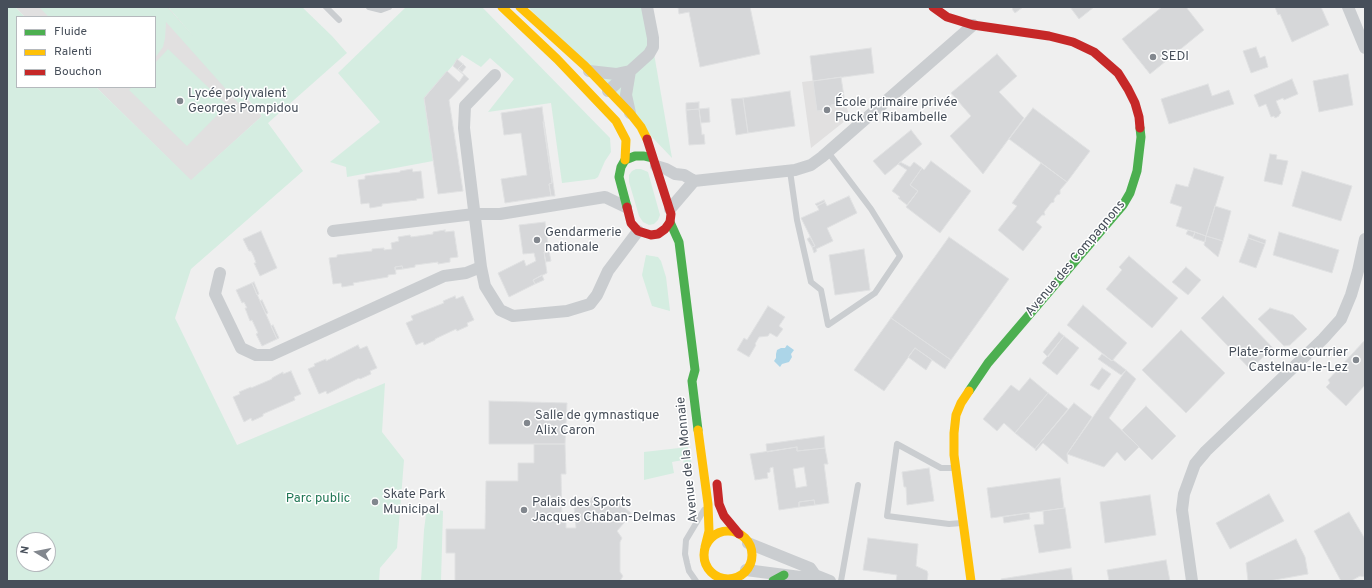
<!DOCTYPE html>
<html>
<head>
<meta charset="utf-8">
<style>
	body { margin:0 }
	#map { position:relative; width:1372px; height:588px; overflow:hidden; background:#efefef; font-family:Overpass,sans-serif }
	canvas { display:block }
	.frame { position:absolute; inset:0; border:8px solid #474f5a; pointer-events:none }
	.legend { position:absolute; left:16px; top:16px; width:140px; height:72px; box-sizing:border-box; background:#fff; border:1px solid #b5b9bd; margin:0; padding:5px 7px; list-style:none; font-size:12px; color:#474f5a }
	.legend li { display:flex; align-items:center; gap:8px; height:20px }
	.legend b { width:20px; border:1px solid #b5b9bd }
	.north { position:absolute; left:16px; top:532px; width:40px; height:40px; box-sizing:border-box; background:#fff; border:1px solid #b5b9bd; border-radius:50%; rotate:280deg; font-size:11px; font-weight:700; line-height:16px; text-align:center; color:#474f5a }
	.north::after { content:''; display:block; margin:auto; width:14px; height:18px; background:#82878e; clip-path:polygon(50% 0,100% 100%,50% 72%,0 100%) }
</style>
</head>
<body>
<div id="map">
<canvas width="1372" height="588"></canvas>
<div class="frame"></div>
<ul class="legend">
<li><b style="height:5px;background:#4caf50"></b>Fluide</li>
<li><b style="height:5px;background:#ffc107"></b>Ralenti</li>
<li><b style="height:5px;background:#c62828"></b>Bouchon</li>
</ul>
<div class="north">N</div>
</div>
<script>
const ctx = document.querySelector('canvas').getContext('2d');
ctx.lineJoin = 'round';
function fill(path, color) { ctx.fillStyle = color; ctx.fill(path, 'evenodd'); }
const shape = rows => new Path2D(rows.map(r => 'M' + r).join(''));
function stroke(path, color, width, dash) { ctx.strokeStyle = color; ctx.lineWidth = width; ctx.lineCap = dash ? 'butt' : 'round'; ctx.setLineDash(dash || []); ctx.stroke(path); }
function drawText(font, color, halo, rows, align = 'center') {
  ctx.font = font + ' Overpass,sans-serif'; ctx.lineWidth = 3; ctx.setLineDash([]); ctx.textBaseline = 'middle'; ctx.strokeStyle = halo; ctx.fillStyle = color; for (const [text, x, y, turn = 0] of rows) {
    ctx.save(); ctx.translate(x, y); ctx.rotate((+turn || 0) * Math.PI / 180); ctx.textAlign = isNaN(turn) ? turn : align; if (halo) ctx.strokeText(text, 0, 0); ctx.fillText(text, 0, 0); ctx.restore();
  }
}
const education = shape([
	[15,7,168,7,262,116,191,181,96,87,155,87,155,17,25,17],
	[841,77,845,103,850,117,811,148,802,82]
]);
const green = shape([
	[7,7,15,7,25,17,17,17,17,87,96,87,191,180,262,116,248,99,241,106,166,22,165,38,163,47,155,58,155,17,49,17,39,7,167,7,193,36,168,7,302,7,332,36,347,53,268,123,303,171,191,269,175,318,237,445,385,383,382,432,404,460,397,548,380,568,379,581,7,581],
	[24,540,48,540,48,564,24,564],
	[406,7,482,7,610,138,611,152,605,161,598,177,595,179,562,183,551,103,488,112,514,79,490,58,481,67,462,55,424,98,433,161,347,177,346,167,330,162,380,122,338,73],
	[528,7,646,7,672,158],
	[168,49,227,105,187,146,129,90,132,87,155,87,155,63],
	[636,169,641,169,648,172,660,215,658,220,654,224,649,225,643,222,639,216,629,182,629,175,632,171],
	[646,255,658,257,661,261,666,277,670,311,652,306,642,275],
	[688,447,692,466,685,468,683,460,672,462,674,473,644,480,644,452],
	[427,507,443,511,441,581,421,581,424,530]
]);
const water = shape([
	[787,345,794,350,791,354,792,357,789,362,782,364,780,367,774,361,776,358,776,354,777,350,781,348,785,348]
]);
const building = shape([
	[678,7,750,7,760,54,700,67,689,12,679,14,678,7],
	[1014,7,1023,7,1015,13,1012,9,1014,7],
	[1070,7,1094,7,1079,19,1070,7],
	[1162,7,1186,7,1204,30,1150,74,1122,39,1162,7],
	[1275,7,1321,7,1329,25,1292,42,1280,14,1278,15,1275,7],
	[1256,47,1260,58,1265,56,1268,67,1251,73,1243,51,1256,47],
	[871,48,874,73,813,81,810,56,871,48],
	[997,54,1017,76,999,92,1024,118,983,174,950,136,971,116,951,93,997,54],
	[457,59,463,64,458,69,469,79,449,100,463,191,438,194,424,98,447,71,459,82,464,75,453,66,457,59],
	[463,64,466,67,462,72,458,69,463,64],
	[1348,74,1353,105,1319,112,1313,81,1348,74],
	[841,77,845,103,831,105,832,109,817,111,813,81,841,77],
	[1292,79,1298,94,1284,100,1283,98,1276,101,1281,113,1279,115,1279,116,1275,118,1274,116,1271,117,1266,104,1259,107,1254,95,1292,79],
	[1208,84,1212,96,1229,90,1234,104,1169,124,1161,99,1208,84],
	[790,91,795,126,748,133,743,98,790,91],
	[743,98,748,133,736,135,731,99,743,98],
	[699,102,699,109,686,110,686,103,699,102],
	[542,107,552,183,549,184,551,196,505,203,501,179,527,175,521,133,504,135,501,113,542,107],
	[709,108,710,122,701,123,699,109,709,108],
	[1033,108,1090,151,1067,182,1009,139,1033,108],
	[699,109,702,135,704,134,705,144,689,145,686,110,699,109],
	[543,122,544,122,555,196,551,196,549,184,552,183,543,122],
	[911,130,922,144,885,175,873,161,911,130],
	[1270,154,1277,155,1276,159,1288,161,1282,185,1264,181,1270,154],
	[931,161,971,191,940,233,906,207,918,191,910,185,922,168,924,170,931,161],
	[900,162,910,167,914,162,922,168,910,185,918,191,907,205,898,198,900,197,892,191,907,170,898,164,900,162],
	[1041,163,1067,182,1060,190,1060,194,1057,195,1054,199,1054,202,1051,203,1044,212,1045,215,1042,215,1036,222,1042,227,1023,251,998,230,1017,206,1012,203,1041,163],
	[1194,168,1224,177,1206,236,1176,226,1182,207,1170,203,1176,184,1188,187,1194,168],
	[412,169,413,172,421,171,424,198,416,199,417,200,382,204,382,206,370,208,369,203,361,204,358,180,365,179,365,176,400,172,400,171,412,169],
	[1302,171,1352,186,1341,221,1292,206,1302,171],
	[849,196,857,213,827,228,833,241,816,249,817,251,814,253,812,247,815,246,801,218,819,210,817,206,825,202,827,206,849,196],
	[824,200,825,202,817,206,815,204,824,200],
	[1215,206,1231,211,1223,241,1206,236,1215,206],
	[545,222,549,251,544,252,547,273,533,280,535,284,509,297,498,273,524,260,526,266,536,261,534,253,523,254,519,225,545,222],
	[445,230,445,232,454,231,458,257,450,258,450,262,438,264,438,262,415,265,415,267,403,269,402,266,395,267,396,274,388,275,388,277,353,283,354,285,342,287,341,283,333,284,329,258,337,257,337,255,372,251,372,249,384,248,384,250,392,249,391,243,399,241,398,237,410,235,411,237,433,234,433,232,445,230],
	[1188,230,1195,232,1193,237,1186,234,1188,230],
	[261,231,277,268,260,276,254,263,256,263,254,257,251,251,249,251,243,239,261,231],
	[1195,232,1206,236,1205,242,1193,238,1195,232],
	[1279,232,1339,250,1332,273,1273,255,1279,232],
	[1249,234,1266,240,1265,244,1248,238,1249,234],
	[1206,236,1223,241,1218,257,1204,245,1206,236],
	[810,237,815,246,812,247,807,239,810,237],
	[949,237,1009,279,951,360,891,318,949,237],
	[1248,238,1265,244,1256,268,1239,262,1248,238],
	[864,249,870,290,835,295,829,255,864,249],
	[549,251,551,261,546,262,544,252,549,251],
	[1129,256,1178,298,1152,328,1106,289,1122,270,1119,267,1129,256],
	[402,266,403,269,395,270,395,267,402,266],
	[1186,267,1201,280,1188,295,1172,282,1186,267],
	[542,275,544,280,535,284,533,280,542,275],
	[254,282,259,294,257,295,252,283,254,282],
	[252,283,277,339,262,346,256,334,258,333,252,320,250,321,245,308,247,308,244,302,242,303,236,290,252,283],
	[455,296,456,299,463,296,474,320,467,323,468,326,457,331,456,329,435,339,435,340,424,345,423,342,416,345,406,323,413,320,411,316,444,303,443,301,455,296],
	[1223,296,1273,348,1250,369,1201,318,1223,296],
	[262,300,268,313,266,314,260,301,262,300],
	[1083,305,1127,343,1112,361,1067,325,1083,305],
	[768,306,785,317,779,326,783,329,777,337,770,333,768,336,759,337,755,344,756,345,749,357,737,350,744,338,747,340,768,306],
	[1270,308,1293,315,1307,329,1290,345,1284,346,1258,319,1270,308],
	[891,318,951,360,945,369,915,348,884,391,854,370,891,318],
	[273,325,279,338,277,339,271,326,273,325],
	[1181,330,1225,373,1186,413,1142,370,1181,330],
	[1059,332,1064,336,1048,357,1043,352,1059,332],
	[1064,336,1079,348,1057,375,1042,363,1064,336],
	[1365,340,1365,385,1346,406,1326,387,1330,383,1328,380,1365,340],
	[358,345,360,349,367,346,377,368,370,371,371,374,360,379,359,378,327,394,326,391,319,394,308,369,315,366,314,364,326,359,326,361,358,345],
	[915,348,932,360,926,370,908,357,915,348],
	[1102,354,1112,361,1113,360,1126,370,1121,375,1098,359,1102,354],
	[1102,368,1111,374,1099,390,1090,385,1102,368],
	[1126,370,1136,379,1109,418,1139,447,1125,461,1117,452,1104,467,1067,454,1126,370],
	[291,371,301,394,294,397,295,400,263,414,263,416,252,421,251,418,244,422,233,397,240,394,239,392,251,387,251,388,272,379,272,378,283,372,283,374,291,371],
	[1030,378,1048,393,1015,433,1004,423,997,431,983,419,1011,385,1019,391,1030,378],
	[1048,393,1068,409,1035,449,1015,433,1048,393],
	[489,401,567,403,565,444,489,444,489,401],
	[1074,403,1092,417,1067,454,1068,464,1043,443,1036,451,1035,449,1074,403],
	[1146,406,1176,436,1152,460,1122,430,1146,406],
	[824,436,825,448,797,451,797,447,767,452,766,444,824,436],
	[534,444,565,444,566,474,561,474,562,517,566,517,566,528,576,528,574,506,584,506,593,496,604,506,612,497,631,513,630,516,617,531,622,538,620,542,620,572,623,576,620,581,455,581,455,553,446,553,446,529,485,529,486,481,518,481,518,463,534,463,534,444],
	[797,447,797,451,825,448,828,464,824,464,829,503,815,505,814,500,799,502,799,507,779,510,773,467,770,468,770,472,767,473,768,478,755,480,750,454,797,447],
	[804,467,807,486,796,488,793,469,804,467],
	[929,468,934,501,907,505,906,487,904,487,902,472,929,468],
	[1060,478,1064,508,991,518,987,488,1060,478],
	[1269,494,1284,521,1230,549,1216,523,1269,494],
	[1150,495,1156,535,1105,543,1100,502,1150,495],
	[814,500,815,505,799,507,799,502,814,500],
	[1065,508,1071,548,1039,553,1034,525,1044,524,1043,511,1065,508],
	[1349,512,1365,539,1365,577,1360,576,1351,581,1341,581,1314,531,1349,512],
	[1029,513,1030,519,1004,523,1003,517,1029,513],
	[868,538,918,544,916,566,927,571,928,574,927,581,896,581,897,575,863,570,868,538],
	[1296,539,1305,557,1308,574,1269,581,1248,581,1246,563,1296,539],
	[1166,560,1170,581,1109,581,1107,570,1166,560],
	[1071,568,1073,581,1001,581,1001,579,1071,568]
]);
const lane = shape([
	[326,7,339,20],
	[369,7,381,10,389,7],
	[790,171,797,220,811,282,821,290,828,325,875,293,900,256,871,209,828,152],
	[955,468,941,468,897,444,887,516,949,524,962,523],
	[696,581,689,571,687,563,685,554,686,540,704,510],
	[841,581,858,485]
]);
const street = shape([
	[1348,7,1365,48],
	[589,71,616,74,630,71],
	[630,71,626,95,630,113],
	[495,75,465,106,464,128,481,267,485,286,500,310,513,316,567,311,590,304,597,295,608,271,638,231],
	[608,91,649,54,653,47,653,38,647,7],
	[656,166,666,169,675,174,684,175,694,181,795,170,811,165,822,157,973,25],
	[670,209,694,181],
	[333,231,474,214,500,214,605,197,626,207],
	[220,273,215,294,241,348,256,355,271,355,444,276,466,273,481,267],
	[748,543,810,568,815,575,830,581],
	[746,570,808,578,815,575],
	[1192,581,1182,510,1184,494,1195,464,1206,451,1323,339,1341,319,1351,295,1358,271,1365,239]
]);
const fast = shape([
	[627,207,619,177,621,167,625,160,635,156,644,156,652,158],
	[670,222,679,242,695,370,692,381,698,430],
	[969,391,988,363,1123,205,1130,193,1137,171,1141,137,1140,128],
	[773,581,784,575]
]);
const slow = shape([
	[502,7,557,59,616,121,626,140,625,160],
	[520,7,585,66,630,113,641,127,647,139],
	[969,391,961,403,956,415,954,433,954,455,971,581],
	[698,430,708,504,709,531,705,547],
	'704 555a24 24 0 1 1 48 0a24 24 0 1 1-48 0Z'
]);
const jam = shape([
	[933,7,947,17,973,25,1049,36,1073,42,1094,52,1118,73,1128,89,1135,103,1139,117,1140,128],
	[627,207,631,223,638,231,651,235,658,234,665,229,670,222,671,214,647,139],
	[717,484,719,504,724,516,739,534]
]);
const markers = [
	[1153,57,4,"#82878e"],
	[180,101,4,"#82878e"],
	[827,110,4,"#82878e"],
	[537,240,4,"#82878e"],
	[1356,360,4,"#82878e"],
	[527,423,4,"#82878e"],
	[375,502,4,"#82878e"],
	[524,510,4,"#82878e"]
];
const poiNames = [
	["SEDI",1161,57],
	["Lycée polyvalent",188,94],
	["Georges Pompidou",188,109],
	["École primaire privée",835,103],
	["Puck et Ribambelle",835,118],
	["Gendarmerie",545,233],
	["nationale",545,248],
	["Plate-forme courrier",1348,353,"right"],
	["Castelnau-le-Lez",1348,368,"right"],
	["Salle de gymnastique",535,416],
	["Alix Caron",535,431],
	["Skate Park",383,495],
	["Municipal",383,510],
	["Palais des Sports",532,503],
	["Jacques Chaban-Delmas",532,518]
];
const streetNames = [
	["Avenue des Compagnons",1076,259,-50],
	["Avenue de la Monnaie",688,460,-96]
];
const parkNames = [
	["Parc public",318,499]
];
fill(education, '#e1e0e0');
fill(green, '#d5ede1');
fill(water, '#acd5e8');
fill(building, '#d6d7d9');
stroke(building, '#e0e1e2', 1);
stroke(lane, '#cacdd0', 6);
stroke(street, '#cacdd0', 12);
stroke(fast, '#4caf50', 9);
stroke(slow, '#ffc107', 9);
stroke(jam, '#c62828', 9);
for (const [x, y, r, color] of markers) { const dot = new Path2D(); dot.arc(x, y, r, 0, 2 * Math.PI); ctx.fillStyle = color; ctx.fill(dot); stroke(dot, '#fff', 1.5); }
drawText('13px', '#474f5a', '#fff', poiNames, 'left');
drawText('13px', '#474f5a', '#fff', streetNames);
drawText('13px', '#1e7553', '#fff', parkNames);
</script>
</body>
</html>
